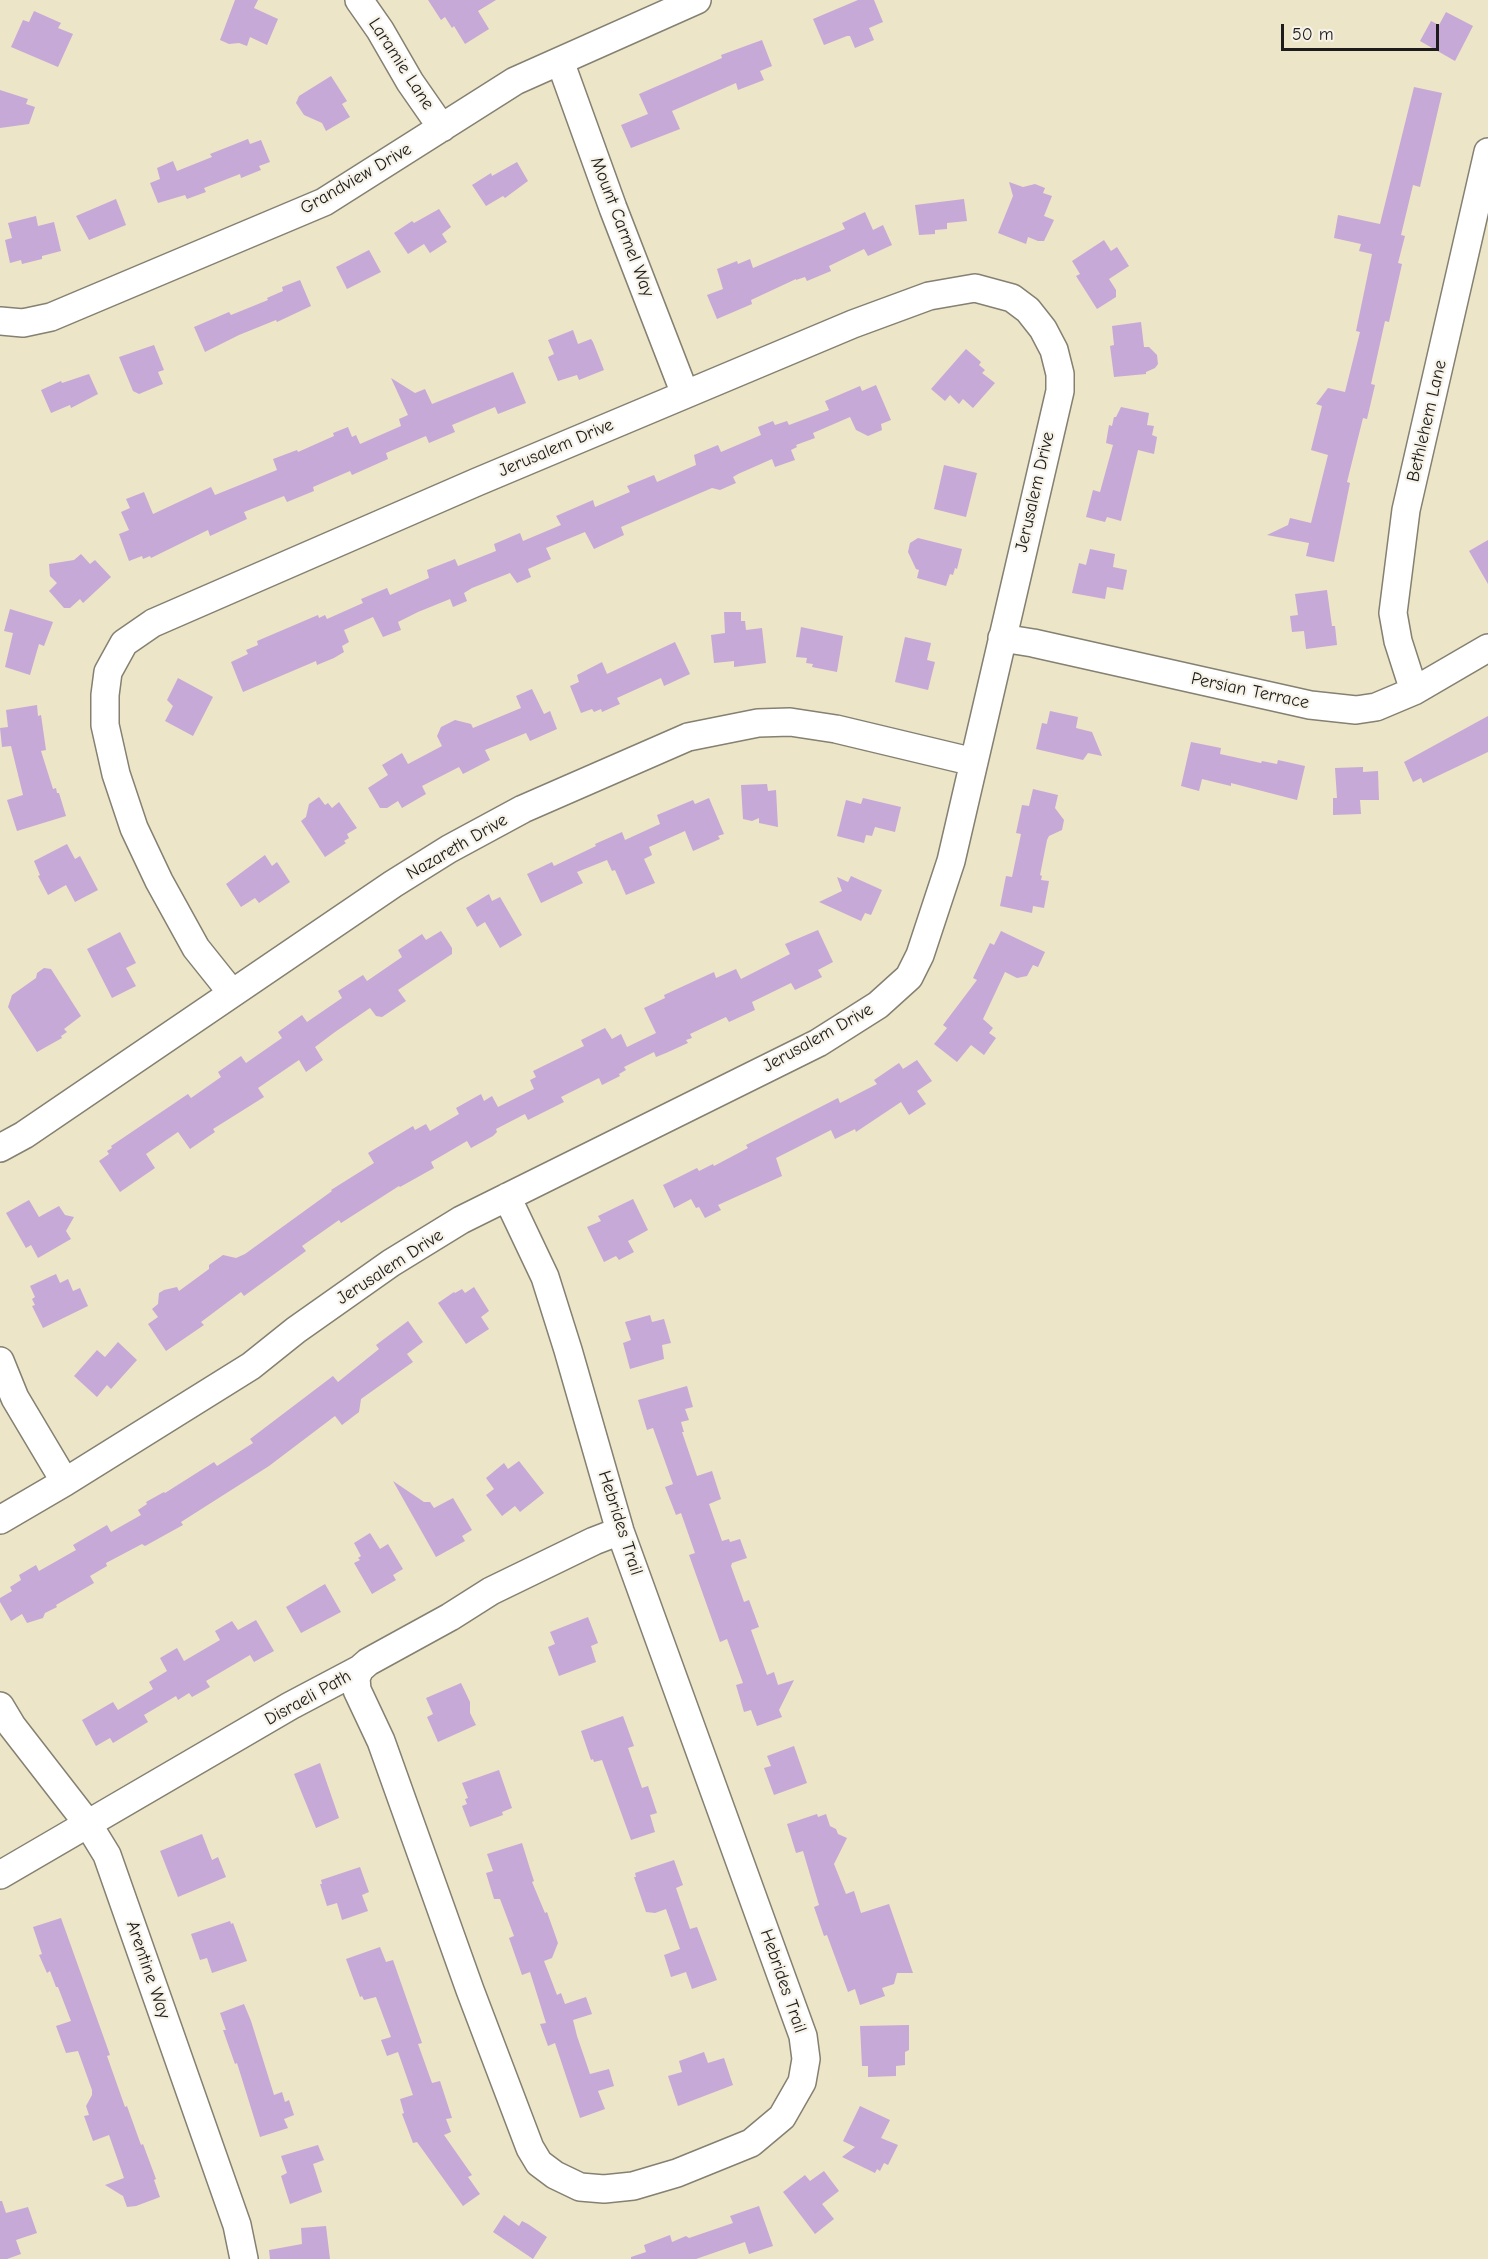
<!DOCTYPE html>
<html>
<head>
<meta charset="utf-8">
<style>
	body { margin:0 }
	#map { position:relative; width:1488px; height:2259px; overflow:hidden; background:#ece5c8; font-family:"Comic Neue",sans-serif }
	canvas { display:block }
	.scale { position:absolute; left:1281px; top:24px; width:158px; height:27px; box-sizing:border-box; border:3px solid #1c1c1c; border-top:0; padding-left:8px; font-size:18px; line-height:21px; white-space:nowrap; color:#1c1c1c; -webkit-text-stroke:4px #f7f3e8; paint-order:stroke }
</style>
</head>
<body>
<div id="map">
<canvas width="1488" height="2259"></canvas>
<div class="scale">50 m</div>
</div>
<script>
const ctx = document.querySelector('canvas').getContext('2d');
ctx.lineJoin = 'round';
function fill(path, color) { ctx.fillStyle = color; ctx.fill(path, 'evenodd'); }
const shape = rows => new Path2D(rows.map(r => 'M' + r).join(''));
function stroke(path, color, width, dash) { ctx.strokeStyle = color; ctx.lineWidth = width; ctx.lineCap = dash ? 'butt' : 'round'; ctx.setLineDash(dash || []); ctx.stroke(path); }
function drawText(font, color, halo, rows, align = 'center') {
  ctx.font = font + ' "Comic Neue",sans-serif'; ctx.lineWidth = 4.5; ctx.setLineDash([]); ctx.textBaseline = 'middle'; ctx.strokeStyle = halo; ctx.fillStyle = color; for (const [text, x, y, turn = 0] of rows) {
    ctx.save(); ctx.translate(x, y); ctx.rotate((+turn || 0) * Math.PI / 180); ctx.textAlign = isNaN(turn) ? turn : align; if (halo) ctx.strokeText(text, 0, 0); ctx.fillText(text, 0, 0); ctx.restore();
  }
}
const building = shape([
	[235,0,258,0,254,8,278,19,267,45,250,37,247,46,239,43,229,44,220,40],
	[428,0,496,0,478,11,489,29,465,44,454,26,452,28,445,17,441,20],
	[858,0,874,0,883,22,869,28,874,40,855,48,850,36,847,36,824,45,813,19],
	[34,11,61,23,58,28,73,34,58,67,11,47,23,20,29,22],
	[1446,12,1473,26,1455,61,1420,41,1431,21,1439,25],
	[762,40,772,66,760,71,764,80,738,90,736,83,672,111,680,129,631,148,621,125,648,114,639,94,722,58,721,55],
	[331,76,347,101,342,104,350,117,326,131,322,123,304,115,296,103,299,96],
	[1414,87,1442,93,1420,187,1413,185,1401,235,1405,236,1398,263,1402,264,1389,322,1385,321,1371,384,1375,385,1367,419,1363,418,1347,482,1350,483,1334,562,1306,556,1309,543,1267,535,1288,525,1290,518,1311,523,1328,455,1311,450,1322,406,1316,404,1328,388,1345,392,1360,332,1356,331,1372,254,1359,251,1361,244,1334,238,1338,215,1380,224],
	[0,90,28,99,26,104,35,107,29,124,0,128],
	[248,139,250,144,261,140,270,162,259,166,261,170,241,178,240,174,204,188,206,192,187,199,185,195,158,203,150,183,160,179,157,168,173,161,177,171,212,157,210,154],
	[517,162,528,181,505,198,503,196,486,206,472,185,491,173,492,176],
	[1009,182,1023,187,1035,184,1045,188,1043,193,1052,196,1044,216,1054,220,1044,241,1038,241,1028,237,1026,244,998,233,1013,196],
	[116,199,126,225,89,240,76,216],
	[964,199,967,221,947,223,947,229,935,230,935,234,919,235,915,205],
	[439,209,451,227,442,234,447,242,430,253,424,244,408,254,394,233,412,221,414,223],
	[865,212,873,230,883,225,892,245,868,256,864,249,829,266,831,271,807,281,805,277,796,280,796,279,751,300,752,304,717,319,707,295,723,289,717,269,737,261,738,264,750,259,753,268,845,229,842,223],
	[36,216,38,226,54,222,61,251,42,256,42,259,22,264,21,260,10,263,5,240,12,238,8,223],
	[1104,240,1111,251,1117,247,1129,266,1109,279,1116,290,1116,297,1097,309,1076,276,1080,274,1072,261],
	[369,250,381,272,347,289,336,267],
	[300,280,311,306,277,322,276,320,239,335,205,352,194,327,229,312,231,315,268,300,267,298,283,291,282,287],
	[1141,322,1144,347,1149,347,1157,355,1158,364,1155,368,1146,372,1146,374,1114,377,1110,346,1114,345,1112,326],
	[573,330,578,344,591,339,593,342,604,370,579,380,577,375,558,381,548,357,554,354,548,340],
	[154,345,164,370,158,372,163,384,139,394,133,391,119,357],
	[966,349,981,362,979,365,985,370,982,373,995,383,973,408,963,399,959,404,950,395,945,401,931,389],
	[513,372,526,403,498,414,495,407,452,425,455,432,429,443,426,436,386,453,388,459,352,475,350,471,313,487,314,491,287,502,284,496,244,512,247,519,210,536,208,530,151,558,150,556,143,559,142,556,129,561,119,534,129,530,121,512,130,508,126,499,144,492,153,514,211,487,215,495,277,470,273,459,297,450,298,452,334,436,333,433,348,427,352,437,356,435,360,444,401,426,399,419,408,415,391,378,415,393,425,389,432,404],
	[89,374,98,394,71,408,70,405,51,413,41,390,61,381,62,383],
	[876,385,891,420,881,424,882,430,868,436,856,430,850,417,813,433,815,438,796,445,797,447,791,450,795,460,775,467,772,459,738,474,733,477,736,483,720,490,712,488,621,527,624,535,594,549,585,532,546,548,551,559,528,569,531,577,517,583,510,573,472,588,464,593,467,601,453,607,450,599,418,612,398,622,401,630,383,637,373,617,344,630,349,642,342,646,344,652,334,658,317,665,316,661,243,692,231,662,248,654,246,650,258,645,257,641,318,615,319,618,325,615,327,619,363,603,361,599,387,588,390,595,429,578,427,570,455,559,458,566,496,551,494,544,520,533,523,541,561,525,556,516,593,500,595,507,630,492,627,486,654,475,657,482,696,465,694,455,718,445,721,452,761,435,758,427,773,421,775,425,787,421,789,425,829,410,825,401,860,386,862,391],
	[1121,407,1149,413,1147,425,1154,426,1152,435,1157,437,1154,454,1138,450,1121,521,1107,517,1105,522,1086,517,1093,490,1100,492,1113,445,1106,443,1109,425,1112,426,1114,417,1116,417],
	[944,465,977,473,966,517,934,509],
	[918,538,962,549,957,569,955,568,953,575,950,574,946,586,917,578,919,570,916,569,908,552,910,543],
	[1488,540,1488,584,1469,551],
	[1090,549,1115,554,1113,567,1127,570,1123,590,1107,587,1105,599,1072,593,1079,563,1086,565],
	[81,554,90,564,95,560,111,577,83,603,80,599,70,608,64,608,49,591,57,583,50,576,49,564,74,560],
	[1327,590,1332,626,1335,626,1337,645,1306,649,1304,631,1292,632,1290,616,1298,615,1295,594],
	[10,609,53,622,44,646,39,644,30,675,5,667,13,633,4,631],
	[724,612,741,612,741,621,745,621,746,630,762,628,766,663,734,667,734,661,714,663,711,635,725,633],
	[801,627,843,636,837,672,812,667,813,664,806,663,807,658,796,657],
	[905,637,931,643,927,660,935,662,928,690,895,682],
	[675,642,690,674,664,686,661,678,617,698,620,704,602,712,601,709,594,712,592,709,581,713,570,686,579,682,577,675,602,662,607,674],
	[178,678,213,697,193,736,165,721,173,706,167,700],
	[532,689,544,714,550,711,557,729,530,741,526,733,485,750,490,760,463,774,459,767,422,786,426,794,402,808,398,801,387,808,380,808,368,788,388,775,382,765,402,753,408,764,442,746,437,736,441,727,455,720,471,724,473,728,521,708,516,696],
	[37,705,38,716,41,715,46,750,41,751,53,789,56,788,57,793,59,793,66,816,17,831,7,800,23,795,11,746,2,747,0,728,8,727,6,710],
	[1050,711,1078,717,1076,728,1092,732,1102,756,1088,753,1083,760,1036,749,1042,723,1047,724],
	[1488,716,1488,752,1423,783,1421,778,1413,782,1404,762],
	[1191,742,1221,748,1220,754,1261,763,1262,761,1277,764,1278,760,1305,766,1297,800,1231,783,1231,786,1202,779,1199,791,1181,786],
	[1363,767,1363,772,1378,771,1379,800,1360,800,1361,814,1333,815,1333,798,1337,798,1335,768],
	[767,784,768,791,776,790,778,827,759,823,759,818,752,821,743,819,741,785],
	[1033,789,1058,795,1055,808,1064,820,1062,830,1049,836,1047,840,1040,875,1042,876,1041,880,1049,881,1044,908,1033,906,1032,913,1000,906,1006,876,1012,877,1021,834,1016,833,1022,805,1029,806],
	[319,797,325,805,328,803,332,808,339,802,357,828,347,834,349,838,344,841,346,843,325,857,301,821,306,817,309,804],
	[709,798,724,834,718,836,720,839,693,851,685,831,649,847,652,855,644,859,655,883,626,895,615,870,612,871,607,860,577,872,583,883,541,903,527,874,552,862,554,866,596,846,595,844,622,832,625,840,660,824,657,815,693,800,695,804],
	[863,798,901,807,895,832,875,827,872,836,866,835,864,843,837,836,846,800,861,804],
	[67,844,75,859,80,856,98,890,75,902,66,885,48,895,38,876,40,875,34,861],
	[265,855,272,866,277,862,290,882,259,903,255,898,241,907,226,884],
	[851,876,882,890,871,915,865,913,861,921,819,902,842,891,837,877,848,882],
	[489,894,492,901,500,897,522,935,500,948,485,922,477,927,466,908],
	[818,930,833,962,818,970,822,977,795,990,791,983,752,1002,755,1010,729,1022,726,1017,690,1034,692,1038,686,1040,688,1043,666,1053,656,1057,654,1052,624,1067,626,1070,619,1074,620,1076,602,1085,599,1078,561,1097,564,1102,528,1120,525,1114,496,1129,497,1132,493,1136,471,1148,467,1141,431,1162,434,1168,400,1187,399,1186,341,1223,339,1220,302,1246,306,1251,244,1296,241,1292,201,1322,204,1325,166,1351,148,1324,158,1317,152,1309,158,1304,159,1293,164,1290,177,1287,179,1291,209,1269,209,1265,223,1255,236,1258,245,1254,332,1191,331,1190,374,1163,368,1153,413,1126,415,1130,426,1124,430,1131,459,1114,456,1108,481,1094,484,1101,492,1096,498,1107,534,1089,530,1080,536,1077,533,1071,584,1046,581,1040,605,1028,612,1039,621,1034,627,1047,656,1033,644,1008,665,998,664,995,714,972,716,978,736,969,741,979,790,954,785,944],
	[441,931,452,948,452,954,398,990,406,1001,382,1017,376,1016,370,1008,335,1032,315,1047,323,1060,306,1072,299,1060,258,1088,264,1097,213,1129,215,1132,190,1149,178,1132,146,1154,155,1168,120,1192,99,1161,109,1154,107,1151,112,1148,111,1146,188,1094,191,1098,221,1077,218,1072,241,1056,246,1063,282,1038,278,1032,302,1015,307,1022,342,998,338,991,363,975,367,981,402,957,398,950,422,934,426,940],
	[1001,931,1045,952,1038,967,1033,965,1027,976,1017,978,1005,972,983,1019,993,1028,989,1033,996,1038,984,1055,971,1045,957,1062,934,1044,947,1028,943,1025,977,980,973,978,990,943,994,945],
	[120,932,136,963,126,968,136,986,112,998,87,949],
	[44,968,51,969,81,1016,64,1029,67,1032,61,1036,62,1038,37,1052,8,1007,12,995,36,978,37,973],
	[917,1060,932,1081,917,1091,926,1104,909,1115,901,1102,856,1132,855,1129,835,1139,831,1130,792,1150,776,1158,782,1176,718,1205,721,1210,705,1218,699,1207,696,1208,691,1199,674,1208,663,1185,697,1168,699,1171,713,1164,714,1166,748,1148,746,1145,838,1098,840,1103,877,1084,874,1080,899,1063,903,1069],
	[633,1199,648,1230,628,1241,634,1252,619,1260,616,1256,604,1262,587,1227,601,1221,598,1216],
	[29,1200,39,1217,59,1206,65,1215,74,1217,66,1231,71,1239,38,1258,31,1245,26,1248,6,1213],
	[56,1274,60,1283,68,1279,73,1291,80,1288,88,1306,43,1328,32,1306,35,1305,32,1299,35,1297,30,1286],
	[474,1287,489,1311,481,1317,489,1329,466,1344,438,1303,454,1292,455,1293,462,1289,465,1293],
	[650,1315,652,1322,664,1319,671,1343,662,1345,664,1359,630,1369,623,1343,631,1340,625,1322],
	[408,1321,423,1342,407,1354,413,1362,361,1399,359,1412,342,1425,335,1416,269,1466,181,1522,183,1525,145,1546,142,1544,106,1563,107,1566,90,1576,94,1583,56,1605,57,1607,45,1613,43,1618,27,1623,22,1614,11,1621,0,1602,0,1598,12,1591,10,1587,21,1580,19,1575,36,1565,39,1571,76,1550,73,1545,107,1525,111,1532,141,1515,138,1510,147,1504,146,1502,164,1492,165,1493,214,1462,217,1466,253,1443,250,1439,333,1376,338,1382,379,1349,376,1345],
	[118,1342,137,1360,111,1389,107,1385,97,1397,74,1376,97,1350,105,1357],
	[687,1386,693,1407,685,1409,689,1420,681,1422,684,1432,682,1432,697,1476,712,1471,721,1499,709,1504,722,1541,729,1539,730,1542,740,1539,747,1558,732,1563,731,1566,744,1602,749,1600,759,1627,751,1630,767,1675,774,1672,778,1685,794,1680,779,1710,782,1717,757,1726,751,1710,744,1712,736,1685,743,1683,727,1639,720,1642,689,1555,695,1553,681,1513,676,1515,665,1487,673,1484,653,1428,647,1430,638,1400],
	[519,1461,544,1493,520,1512,515,1506,502,1516,486,1495,494,1489,486,1478,504,1463,508,1469],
	[393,1481,424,1502,430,1502,434,1508,453,1498,472,1530,462,1536,465,1541,436,1557],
	[370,1533,380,1549,388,1544,403,1569,393,1575,396,1580,372,1594,354,1563,360,1560,358,1558,361,1556,354,1543],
	[325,1584,341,1612,301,1633,286,1607],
	[588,1617,598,1643,591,1646,596,1662,559,1676,548,1647,555,1644,550,1632],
	[256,1620,274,1651,254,1662,250,1655,206,1681,210,1687,192,1697,189,1693,178,1700,176,1696,144,1715,148,1722,113,1743,110,1738,96,1746,82,1720,113,1702,118,1710,153,1689,149,1682,167,1671,160,1658,177,1648,184,1661,220,1640,215,1631,232,1621,238,1630],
	[461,1683,470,1702,470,1713,476,1725,438,1742,427,1717,433,1714,426,1698],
	[623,1716,634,1746,628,1748,642,1788,648,1786,657,1813,650,1815,655,1832,631,1840,602,1760,594,1762,593,1759,591,1760,581,1731],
	[794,1746,807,1783,774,1795,764,1768,771,1766,767,1756],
	[320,1763,339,1818,316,1828,294,1774],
	[499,1770,512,1808,502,1812,503,1815,470,1827,462,1806,467,1804,465,1799,468,1798,462,1783],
	[817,1814,818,1817,826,1814,830,1826,836,1829,838,1834,847,1838,834,1864,846,1894,854,1891,861,1913,889,1904,913,1973,897,1973,894,1984,882,1988,885,1996,860,2005,855,1989,848,1992,827,1935,824,1936,814,1907,819,1905,803,1851,796,1853,787,1824],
	[202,1834,212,1860,218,1857,226,1877,178,1897,160,1851],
	[522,1843,531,1872,534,1881,532,1882,545,1913,547,1912,558,1943,552,1958,544,1961,557,1995,561,1993,565,2004,586,1997,592,2014,573,2020,577,2036,590,2074,609,2069,614,2086,598,2091,605,2109,580,2118,555,2043,548,2046,540,2024,546,2023,530,1972,522,1975,509,1938,514,1936,500,1899,494,1899,486,1873,493,1871,487,1854],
	[674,1860,683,1885,676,1888,690,1929,697,1927,717,1980,692,1989,686,1972,671,1977,664,1955,680,1949,666,1909,655,1913,646,1912,634,1877,636,1877,635,1873],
	[360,1867,369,1892,362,1895,368,1911,342,1920,337,1903,327,1906,320,1884,322,1884,321,1880],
	[61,1918,110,2055,107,2056,125,2107,127,2106,141,2145,143,2144,156,2179,154,2180,160,2197,136,2206,127,2207,123,2196,105,2185,124,2178,109,2135,93,2141,84,2116,89,2115,86,2106,92,2095,92,2090,78,2051,66,2053,56,2026,71,2021,58,1987,56,1987,50,1971,47,1973,39,1955,42,1954,33,1927],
	[230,1921,231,1924,233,1923,247,1961,212,1973,207,1958,200,1960,191,1934],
	[380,1947,386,1962,393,1960,422,2043,418,2044,432,2083,440,2081,452,2118,446,2119,451,2132,444,2135,472,2175,468,2177,480,2194,463,2206,417,2142,413,2143,402,2114,404,2113,400,2099,413,2095,398,2052,387,2056,381,2040,391,2037,376,1997,364,2000,362,1996,360,1997,346,1959],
	[244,2004,251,2021,274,2095,282,2092,285,2102,289,2100,294,2115,284,2119,288,2128,260,2137,237,2063,235,2064,223,2030,226,2030,220,2013],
	[909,2025,909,2050,905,2052,905,2065,896,2066,896,2076,868,2077,868,2066,862,2066,860,2026],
	[704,2052,708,2063,724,2058,733,2085,678,2106,668,2076,682,2072,679,2061],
	[860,2106,890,2120,881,2138,898,2145,888,2165,884,2163,880,2171,877,2169,875,2173,842,2157,855,2147,843,2141],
	[318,2145,324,2160,313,2164,322,2192,290,2204,281,2176,287,2173,281,2156],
	[824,2171,839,2191,822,2204,834,2219,815,2234,783,2192,805,2175,810,2181],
	[0,2201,2,2201,6,2213,28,2207,37,2233,16,2240,21,2254,7,2259,0,2259],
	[759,2206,773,2246,749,2254,745,2242,696,2259,631,2259,631,2257,646,2252,644,2245,670,2235,672,2242,686,2236,689,2238,733,2223,730,2216],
	[504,2215,519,2226,522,2221,528,2224,547,2237,533,2259,493,2232],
	[326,2226,330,2259,270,2259,269,2250,302,2244,301,2228]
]);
const minor = shape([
	[359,0,380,30,410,82,442,128],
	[560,61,613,208,685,394],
	[0,321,23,323,51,317,324,202,515,81,697,0],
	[1002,638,1033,643,1310,705,1356,710,1376,707,1414,691,1488,648],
	[1414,691,1398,641,1393,613,1406,510,1488,152],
	[0,1148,24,1135,393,884,449,849,523,809,688,737,758,723,790,722,836,729,974,762],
	[0,1361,15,1398,65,1482],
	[0,1520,65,1482,251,1366,296,1330,391,1263,461,1220,818,1043,878,1005,909,977,920,955,951,861,1060,391,1060,374,1054,350,1043,329,1028,310,1012,298,975,288,929,296,853,324,477,482,153,623,124,643,108,672,105,695,105,725,116,774,134,828,159,881,196,948,232,993],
	[360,1669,356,1678,357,1690,381,1741,470,1990,530,2148,539,2163,555,2175,580,2187,604,2189,633,2186,677,2173,751,2143,782,2117,802,2082,806,2059,803,2036,620,1531,568,1350,545,1277,507,1197],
	[0,1706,12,1726,88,1824,107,1855,237,2225,244,2259],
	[0,1875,290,1706,360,1669,368,1662,450,1617,491,1591,594,1541,620,1531]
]);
const streetNames = [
	["Laramie Lane",401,64,57],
	["Grandview Drive",356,179,-30],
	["Mount Carmel Way",622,227,69],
	["Bethlehem Lane",1427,421,-77],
	["Jerusalem Drive",556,448,-23],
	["Jerusalem Drive",1035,492,-77],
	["Persian Terrace",1250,691,12],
	["Nazareth Drive",457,847,-30],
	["Jerusalem Drive",818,1038,-29],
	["Jerusalem Drive",390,1267,-33],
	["Hebrides Trail",620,1523,72],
	["Disraeli Path",308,1698,-29],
	["Arentine Way",148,1970,71],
	["Hebrides Trail",783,1981,71]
];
fill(building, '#c6a9d6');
stroke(minor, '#848072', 30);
stroke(minor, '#fff', 27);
drawText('18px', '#1c1c1c', '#f7f3e8', streetNames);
</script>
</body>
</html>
